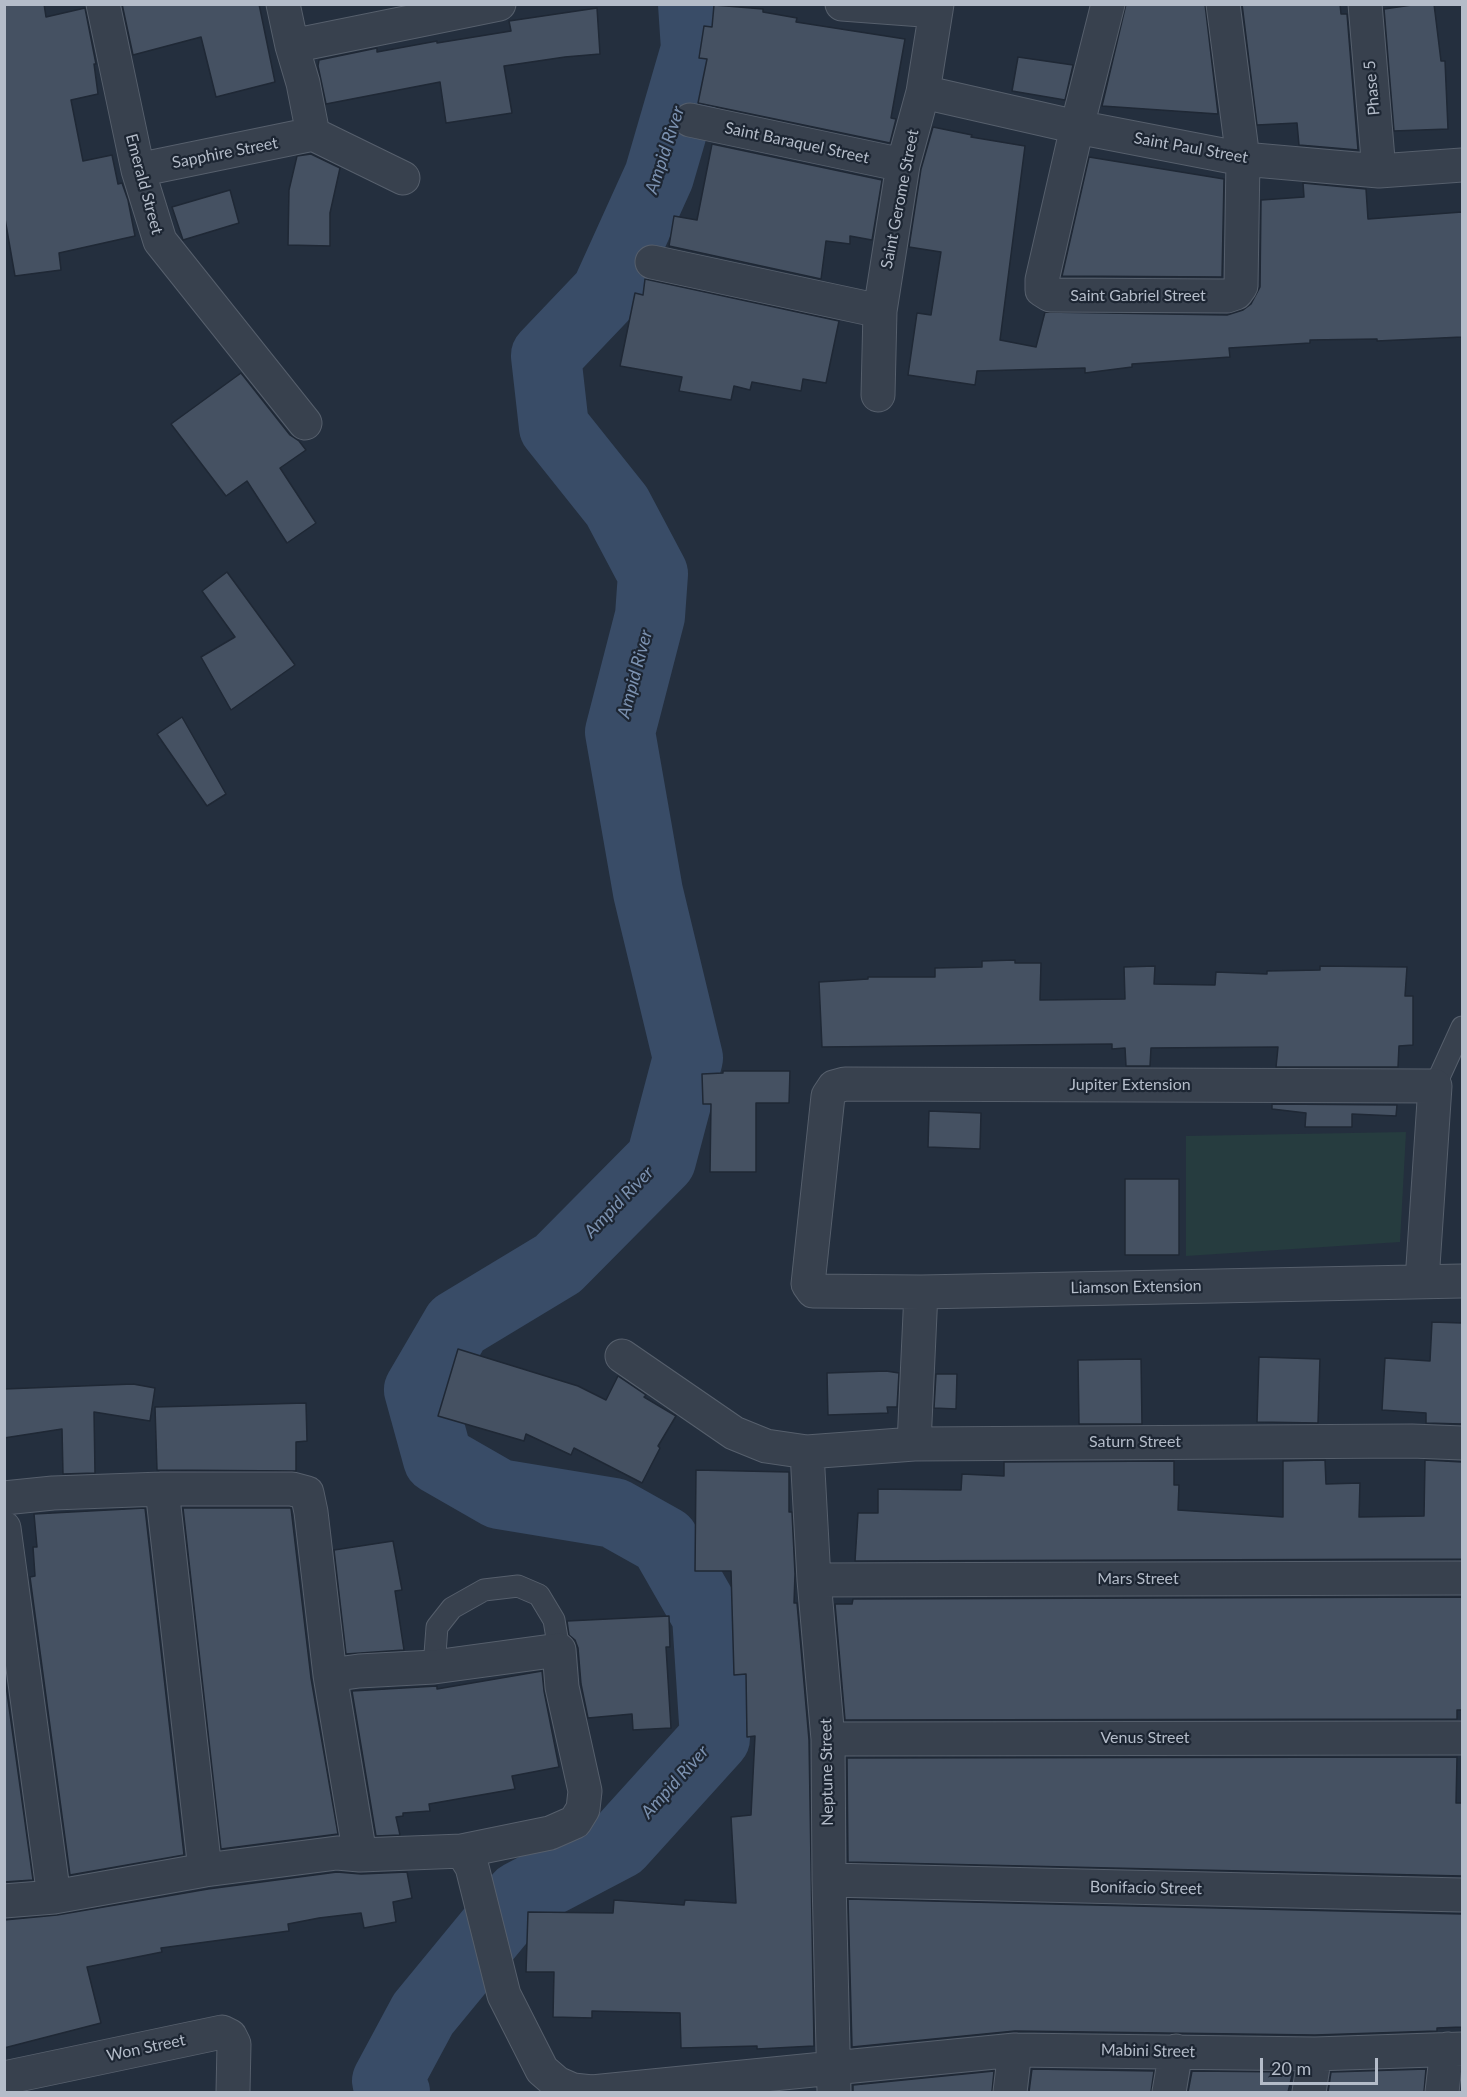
<!DOCTYPE html>
<html>
<head>
<meta charset="utf-8">
<style>
	body { margin:0 }
	#map { position:relative; width:1467px; height:2097px; overflow:hidden; background:#242f3e; font-family:Lato,sans-serif }
	canvas { display:block }
	.frame { position:absolute; inset:0; border:6px solid #b4bcc9; pointer-events:none }
	.scale { position:absolute; left:1260px; top:2058px; width:118px; height:27px; box-sizing:border-box; border:3px solid #b4bcc9; border-top:0; padding-left:8px; font-size:18px; line-height:21px; white-space:nowrap; color:#b4bcc9; -webkit-text-stroke:4px #1d2633; paint-order:stroke }
</style>
</head>
<body>
<div id="map">
<canvas width="1467" height="2097"></canvas>
<div class="frame"></div>
<div class="scale">20 m</div>
</div>
<script>
const ctx = document.querySelector('canvas').getContext('2d');
ctx.lineJoin = 'round';
function fill(path, color) { ctx.fillStyle = color; ctx.fill(path, 'evenodd'); }
const shape = rows => new Path2D(rows.map(r => 'M' + r).join(''));
function stroke(path, color, width, dash) { ctx.strokeStyle = color; ctx.lineWidth = width; ctx.lineCap = dash ? 'butt' : 'round'; ctx.setLineDash(dash || []); ctx.stroke(path); }
function drawText(font, color, halo, rows, align = 'center') {
  ctx.font = font + ' Lato,sans-serif'; ctx.lineWidth = 4.5; ctx.setLineDash([]); ctx.textBaseline = 'middle'; ctx.strokeStyle = halo; ctx.fillStyle = color; for (const [text, x, y, turn = 0] of rows) {
    ctx.save(); ctx.translate(x, y); ctx.rotate((+turn || 0) * Math.PI / 180); ctx.textAlign = isNaN(turn) ? turn : align; if (halo) ctx.strokeText(text, 0, 0); ctx.fillText(text, 0, 0); ctx.restore();
  }
}
const green = shape([
	[1406,1132,1400,1242,1186,1256,1186,1136]
]);
const river = shape([
	[395,2092,387,2081,423,2014,520,1896,619,1844,715,1738,707,1616,664,1541,614,1513,499,1494,438,1459,419,1390,457,1325,558,1264,661,1160,688,1058,648,892,620,732,650,616,653,574,617,506,554,427,546,356,606,293,659,176,696,49,693,4]
]);
const building = shape([
	[4,4,44,4,46,17,85,8,96,64,94,64,98,94,71,100,83,161,112,155,118,184,122,183,128,200,135,236,59,253,61,270,15,276,4,213,4,4],
	[122,4,259,4,275,82,216,97,201,37,133,55,122,4],
	[1126,4,1205,4,1218,114,1102,106,1126,4],
	[1242,4,1340,4,1341,14,1347,14,1358,150,1299,145,1297,123,1257,125,1242,4],
	[1419,4,1434,4,1441,61,1445,61,1448,129,1394,131,1384,9,1419,4],
	[714,5,763,9,763,12,797,18,796,22,905,39,891,118,896,119,890,143,698,103,707,59,699,58,704,26,712,27,714,5],
	[597,8,600,54,565,57,504,66,512,113,446,123,440,82,326,104,318,66,319,60,377,48,377,52,437,41,437,43,511,31,509,21,597,8],
	[1018,57,1073,65,1065,100,1012,91,1018,57],
	[933,127,972,135,971,137,1025,146,1000,340,1036,347,1045,312,1227,315,1243,310,1251,304,1260,287,1261,200,1304,197,1303,183,1366,189,1368,219,1462,212,1462,337,1377,341,1377,339,1310,340,1310,343,1229,348,1230,357,1132,364,1132,367,1085,373,1085,368,977,371,975,385,908,375,917,313,931,315,941,252,909,247,921,169,933,127],
	[712,144,882,180,872,240,850,236,850,244,826,241,821,279,669,246,674,216,697,220,712,144],
	[311,154,340,168,330,213,330,246,288,245,289,190,297,156,311,154],
	[1089,157,1224,179,1222,277,1062,276,1089,157],
	[230,190,239,223,183,240,172,207,230,190],
	[645,279,839,321,826,383,803,379,801,391,752,382,750,390,734,386,731,400,679,391,682,377,620,366,635,293,643,295,645,279],
	[241,373,290,435,299,441,306,450,280,468,316,523,287,543,247,481,226,496,171,424,241,373],
	[227,572,295,665,231,710,201,657,235,637,202,591,227,572],
	[182,717,226,794,207,806,157,734,182,717],
	[1015,960,1015,963,1041,963,1040,1000,1125,999,1124,967,1155,966,1154,984,1215,985,1216,972,1267,974,1267,971,1320,970,1320,966,1407,967,1405,996,1413,996,1413,1045,1399,1046,1398,1067,1276,1067,1278,1047,1151,1048,1150,1066,1126,1066,1125,1048,1112,1049,1112,1044,822,1047,819,982,868,979,868,977,935,977,935,968,982,967,982,961,1015,960],
	[723,1071,790,1071,789,1103,756,1103,756,1172,710,1172,711,1104,703,1104,702,1074,723,1073,723,1071],
	[1272,1104,1397,1105,1396,1116,1352,1114,1352,1127,1305,1127,1306,1113,1272,1109,1272,1104],
	[929,1111,981,1113,980,1149,928,1147,929,1111],
	[1125,1179,1179,1179,1179,1255,1125,1255,1125,1179],
	[1432,1322,1462,1323,1462,1424,1426,1423,1426,1413,1382,1410,1385,1358,1430,1361,1432,1322],
	[458,1349,578,1386,606,1400,618,1376,646,1395,644,1397,676,1416,658,1446,660,1448,642,1483,574,1448,571,1455,526,1434,524,1441,438,1416,458,1349],
	[1259,1357,1320,1359,1318,1423,1257,1422,1259,1357],
	[1141,1359,1142,1424,1079,1424,1078,1360,1141,1359],
	[886,1371,899,1373,897,1407,887,1407,888,1413,828,1415,827,1373,886,1371],
	[936,1374,957,1374,956,1409,934,1408,936,1374],
	[133,1384,155,1388,150,1421,94,1412,95,1473,63,1474,62,1429,4,1438,4,1389,133,1384],
	[306,1403,307,1441,296,1442,296,1471,157,1470,155,1407,306,1403],
	[1325,1460,1326,1484,1360,1483,1359,1517,1424,1516,1425,1460,1462,1462,1462,1559,855,1561,858,1513,878,1513,878,1489,961,1490,962,1474,1004,1476,1004,1462,1174,1461,1174,1485,1179,1485,1178,1510,1283,1517,1283,1461,1325,1460],
	[696,1470,789,1472,789,1512,792,1512,795,1574,794,1603,797,1603,809,1740,814,2046,757,2049,757,2046,681,2048,680,2013,592,2011,592,2018,553,2017,554,1972,526,1972,528,1912,613,1913,614,1900,684,1905,685,1900,736,1903,731,1817,751,1815,755,1736,747,1737,746,1674,734,1675,731,1571,695,1571,696,1470],
	[145,1508,184,1855,70,1875,30,1577,35,1576,33,1547,37,1547,34,1514,145,1508],
	[183,1508,291,1508,311,1678,338,1834,221,1849,183,1508],
	[393,1541,402,1590,395,1591,404,1650,346,1654,334,1550,393,1541],
	[1462,1597,1462,1710,1457,1710,1457,1719,845,1720,835,1604,852,1604,853,1599,1462,1597],
	[669,1616,670,1647,666,1647,671,1728,633,1730,632,1714,588,1718,581,1684,578,1648,575,1640,569,1635,567,1621,669,1616],
	[4,1671,33,1880,4,1882,4,1671],
	[542,1671,544,1691,559,1767,512,1776,515,1789,429,1804,430,1811,403,1813,403,1816,396,1817,400,1835,376,1836,352,1691,437,1686,437,1689,542,1671],
	[1457,1757,1456,1803,1462,1803,1462,1876,848,1862,847,1758,1457,1757],
	[337,1872,361,1874,407,1872,412,1898,393,1902,396,1922,364,1928,361,1913,319,1918,288,1924,289,1931,161,1948,162,1952,87,1967,101,2023,4,2048,4,1920,57,1915,208,1889,337,1872],
	[848,1899,1462,1914,1462,2027,1437,2028,1437,2031,1315,2035,1015,2031,852,2047,848,1899],
	[1032,2069,1154,2071,1151,2092,1029,2092,1032,2069],
	[1426,2069,1424,2092,1328,2092,1331,2072,1426,2069],
	[994,2071,992,2092,853,2092,853,2085,994,2071],
	[1192,2071,1293,2072,1288,2092,1188,2092,1192,2071]
]);
const lane = shape([
	[1435,1086,1462,1027],
	[434,1667,437,1627,452,1608,484,1590,518,1586,539,1595,554,1620,559,1650]
]);
const street = shape([
	[103,4,138,170,160,241,305,423],
	[283,4,292,46,303,83,313,134],
	[842,4,936,11],
	[1108,4,1077,127,1042,280,1042,290,1050,295,1227,296,1236,293,1241,286,1243,159,1223,4],
	[1365,4,1379,171],
	[292,46,499,4],
	[923,92,1077,127,1243,159,1379,171,1462,165],
	[690,120,903,165],
	[313,134,403,178],
	[138,170,313,134],
	[652,262,880,311],
	[878,395,880,311,903,165,923,92,937,4],
	[1422,1281,1435,1086,845,1084,834,1087,828,1096,808,1284,813,1291,921,1292,1462,1281],
	[622,1356,734,1433,766,1446,807,1452,914,1444,1412,1441,1462,1443],
	[914,1444,921,1292],
	[807,1452,814,1580,828,1739,829,1880,834,2092],
	[162,1489,205,1870],
	[4,1498,53,1493,162,1489,292,1489,307,1493,311,1512,330,1675,360,1855],
	[4,1528,54,1897],
	[814,1580,1462,1578],
	[828,1739,1462,1738],
	[462,1851,472,1867,504,1995,542,2070,557,2083,573,2090,592,2092,1015,2050,1315,2054,1462,2049],
	[829,1880,1462,1895],
	[4,1901,54,1897,205,1870,337,1853,360,1855,462,1851,550,1833,575,1822,583,1809,585,1791,562,1687,559,1650,434,1667,359,1671,330,1675],
	[4,2078,222,2032,230,2036,234,2044,233,2092],
	[1010,2092,1015,2050],
	[1169,2092,1176,2051],
	[1309,2092,1315,2054],
	[1442,2092,1447,2049]
]);
const streetNames = [
	["Phase 5",1372,88,-95],
	["Saint Baraquel Street",797,143,12],
	["Saint Paul Street",1191,148,10],
	["Sapphire Street",225,153,-11],
	["Emerald Street",144,184,75],
	["Saint Gerome Street",900,199,-79],
	["Saint Gabriel Street",1138,296],
	["Jupiter Extension",1130,1085],
	["Liamson Extension",1136,1287,-1],
	["Saturn Street",1135,1442],
	["Mars Street",1138,1579],
	["Venus Street",1145,1738],
	["Neptune Street",827,1772,-91],
	["Bonifacio Street",1146,1888,1],
	["Won Street",146,2048,-12],
	["Mabini Street",1148,2051,1]
];
const waterNames = [
	["Ampid River",665,150,-72],
	["Ampid River",635,674,-75],
	["Ampid River",619,1202,-46],
	["Ampid River",675,1782,-48]
];
fill(green, '#263c3f');
stroke(river, '#394c67', 70);
fill(building, '#455162');
stroke(building, '#1f2835', 1.5);
stroke(lane, '#565f6c', 23);
stroke(street, '#565f6c', 35);
stroke(lane, '#38414e', 21);
stroke(street, '#38414e', 33);
drawText('16px', '#b4bcc9', '#1d2633', streetNames);
drawText('italic 18px', '#7c92b1', '#1d2633', waterNames);
</script>
</body>
</html>
